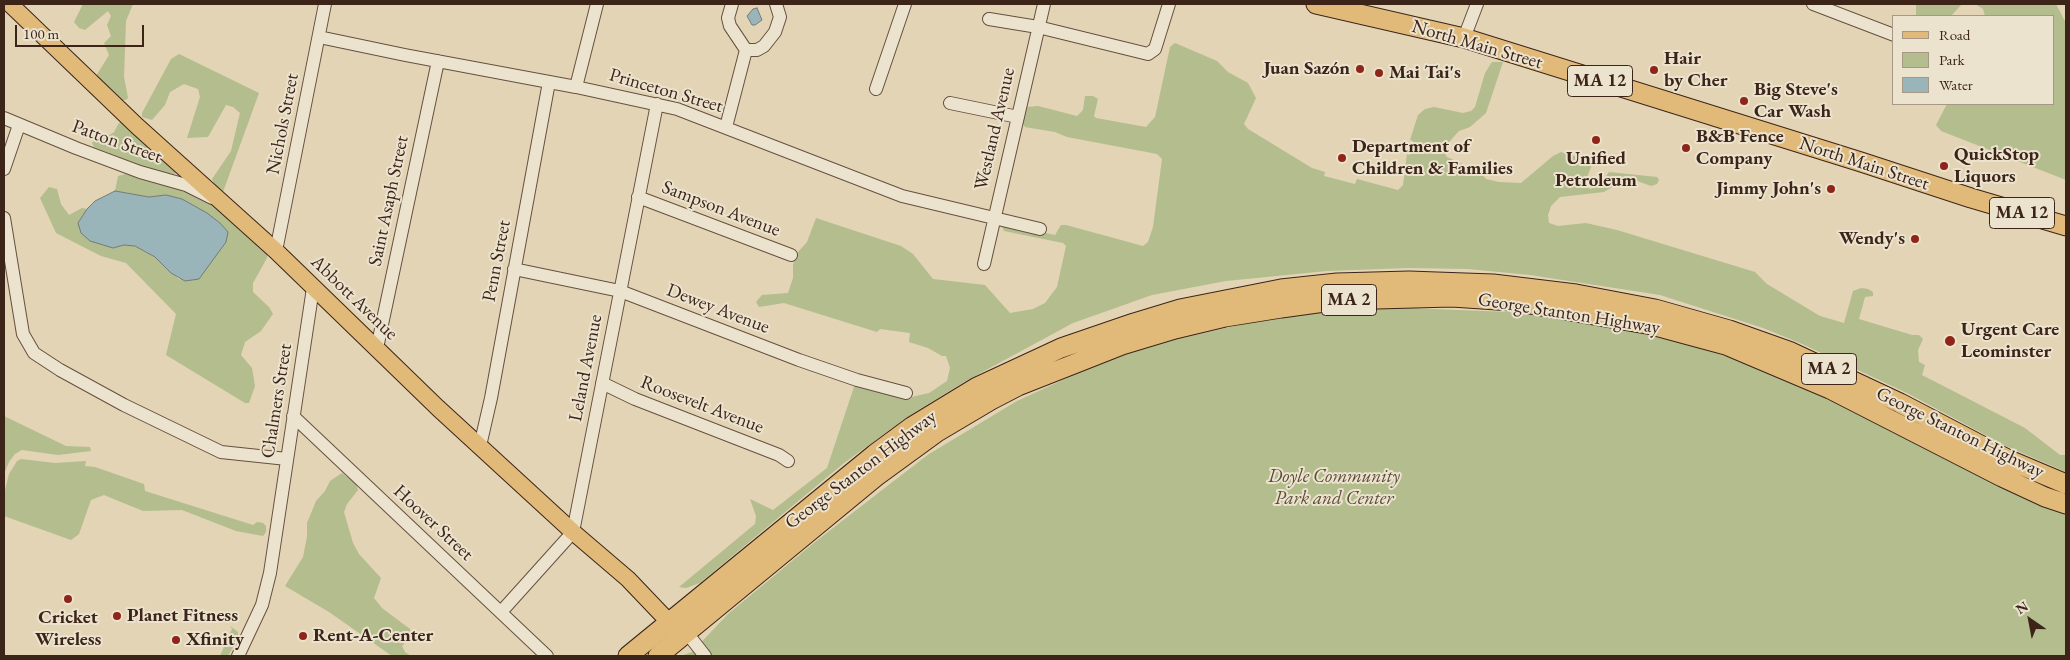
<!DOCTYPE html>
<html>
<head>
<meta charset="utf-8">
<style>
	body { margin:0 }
	#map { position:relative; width:2070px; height:660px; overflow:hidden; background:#e2d4b5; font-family:"EB Garamond",serif }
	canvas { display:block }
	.frame { position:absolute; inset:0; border:5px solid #3c2419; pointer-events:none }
	.legend { position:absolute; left:1892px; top:15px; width:162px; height:90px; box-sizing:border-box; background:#ece3cf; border:1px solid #a69786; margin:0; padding:6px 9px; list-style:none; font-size:15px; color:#3c2419 }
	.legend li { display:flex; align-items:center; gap:10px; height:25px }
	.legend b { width:25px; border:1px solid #a69786 }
	.north { position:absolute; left:2005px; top:595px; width:50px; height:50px; -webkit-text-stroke:4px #ece3cf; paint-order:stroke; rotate:327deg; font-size:14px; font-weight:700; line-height:20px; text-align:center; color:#3c2419 }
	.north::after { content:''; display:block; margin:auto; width:18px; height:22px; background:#3c2419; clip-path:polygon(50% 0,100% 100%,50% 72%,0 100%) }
	.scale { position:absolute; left:15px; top:25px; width:129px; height:22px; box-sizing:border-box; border:2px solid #3c2419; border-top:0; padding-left:6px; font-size:15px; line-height:18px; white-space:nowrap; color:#3c2419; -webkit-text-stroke:4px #ece3cf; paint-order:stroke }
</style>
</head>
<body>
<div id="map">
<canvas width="2070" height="660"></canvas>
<div class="frame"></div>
<ul class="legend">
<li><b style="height:6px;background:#e1ba7a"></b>Road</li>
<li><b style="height:14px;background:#b3bd8d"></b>Park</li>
<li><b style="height:14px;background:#9ab5b9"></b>Water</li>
</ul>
<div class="north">N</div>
<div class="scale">100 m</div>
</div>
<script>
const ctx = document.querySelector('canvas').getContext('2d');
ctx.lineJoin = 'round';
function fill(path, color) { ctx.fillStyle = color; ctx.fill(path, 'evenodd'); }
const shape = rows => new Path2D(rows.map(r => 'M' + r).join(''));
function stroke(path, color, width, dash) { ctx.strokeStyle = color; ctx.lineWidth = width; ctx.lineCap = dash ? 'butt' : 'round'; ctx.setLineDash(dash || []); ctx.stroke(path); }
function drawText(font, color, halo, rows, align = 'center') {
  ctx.font = font + ' "EB Garamond",serif'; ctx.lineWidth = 4; ctx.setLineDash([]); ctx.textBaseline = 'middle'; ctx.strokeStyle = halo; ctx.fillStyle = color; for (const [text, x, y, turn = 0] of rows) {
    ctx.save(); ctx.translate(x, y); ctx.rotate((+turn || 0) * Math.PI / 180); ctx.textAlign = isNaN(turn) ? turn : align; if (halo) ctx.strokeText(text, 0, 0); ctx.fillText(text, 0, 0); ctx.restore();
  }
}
const green = shape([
	[83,4,133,4,126,21,124,77,128,98,126,100,121,100,96,76,109,55,104,43,111,36,107,25,111,16,108,11,85,30,79,28,74,22],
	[1916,4,1962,4,1951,16,1916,16],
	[1975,4,2056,4,2066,23,2066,180,1941,131,1936,125,1947,104,2054,104,2054,16,1985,16,1983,9],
	[1175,43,1217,61,1228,72,1248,83,1256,98,1244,124,1248,129,1312,168,1325,172,1324,176,1355,184,1357,179,1398,190,1403,185,1407,154,1410,155,1413,141,1410,140,1418,115,1425,109,1434,107,1463,113,1471,111,1475,107,1485,73,1492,62,1503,62,1486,113,1470,127,1459,131,1450,141,1445,154,1447,157,1480,172,1486,179,1499,182,1521,183,1553,156,1561,152,1593,162,1586,180,1586,186,1590,189,1599,186,1609,172,1657,177,1659,180,1657,184,1651,186,1632,179,1624,180,1604,192,1560,197,1551,206,1548,215,1549,223,1558,226,1586,223,1617,230,1755,272,1767,284,1820,316,1844,323,1853,291,1861,288,1868,289,1873,292,1873,296,1865,297,1859,319,1912,335,1919,335,1923,339,1918,350,1919,362,1925,365,1922,375,2025,428,2060,455,2066,455,2066,472,2006,446,1907,393,1800,343,1763,328,1660,295,1530,275,1468,269,1408,268,1327,271,1226,281,1152,295,1073,323,964,382,909,416,844,463,700,583,686,588,679,587,755,524,756,516,750,499,773,510,827,468,855,384,907,398,929,393,947,381,950,368,946,356,942,356,928,348,909,342,910,333,880,329,877,332,784,303,759,307,756,302,762,295,788,293,793,278,793,265,797,253,807,242,816,218,901,246,913,254,933,279,985,285,1010,313,1033,309,1045,303,1057,287,1066,246,1063,243,1004,231,1002,226,1008,225,1055,235,1061,225,1066,225,1143,246,1148,242,1153,227,1162,159,1157,154,1067,137,1055,132,1025,127,1023,124,1027,107,1038,106,1077,116,1083,110,1085,96,1093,96,1098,99,1094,116,1096,118,1146,127,1155,117,1170,47],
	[179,54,259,93,223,192,216,188,212,179,231,151,240,113,233,107,226,105,208,137,187,138,200,97,198,89,184,84,170,92,165,105,152,120,142,117,142,113,171,59],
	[124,120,176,171,175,174,161,173,94,147,92,143,96,138,106,137,114,132,119,123],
	[126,174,178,189,208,201,224,211,267,248,267,258,253,283,253,292,269,307,273,314,261,331,245,342,241,355,252,368,255,386,249,403,245,403,166,355,176,314,126,263,101,256,56,233,40,198,49,187,57,189,61,204,69,215,82,208,87,209,78,223,113,248,124,245,135,246,155,257,180,280,166,195,149,197,115,191,118,176],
	[1368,308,1407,308,1510,312,1562,317,1601,324,1690,345,1731,358,1843,403,2008,489,2066,515,2066,656,681,656,692,652,728,614,815,542,895,480,929,454,1017,401,1104,361,1158,343,1253,322,1306,314],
	[4,416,66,446,90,447,91,451,58,455,22,450,15,454,9,462,4,474],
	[21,459,55,463,86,461,85,466,95,467,144,484,145,491,253,525,257,522,263,523,266,526,266,532,263,536,236,531,182,510,143,511,104,495,91,500,79,534,71,540,4,516,4,494,9,474,17,461],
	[342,473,356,484,358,490,347,504,344,512,353,543,359,554,381,578,374,598,382,608,410,629,411,636,402,646,405,652,411,656,392,656,329,612,285,586,303,557,307,537,307,523,316,501,325,491,330,481],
	[230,626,238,632,238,639,228,656,220,656,232,629]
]);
const water = shape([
	[757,8,762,20,755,25,752,25,747,16,753,9,757,8],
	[115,191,149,197,166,195,182,199,207,213,220,223,228,232,226,242,199,279,185,281,171,273,155,257,135,246,124,245,113,248,90,241,81,233,78,223,87,209,95,201,115,191]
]);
const minor = shape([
	[732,4,728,18,730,26,746,50,757,50,764,46,775,32,780,17,776,4],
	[1813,4,1894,35],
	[989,19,1038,27,1148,54,1155,49,1169,4],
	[319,37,405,55,576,87,677,109,902,196,1040,229],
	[1464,38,1477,4],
	[576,87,597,4],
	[876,89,905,4],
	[950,103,1018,117],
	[4,118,76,148,140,172,186,185,212,198],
	[726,127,746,50],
	[4,169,19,125],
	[638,197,791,255],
	[4,218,23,334,34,353,60,370,124,405,221,452,287,459],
	[276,251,325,4],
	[984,264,1044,4],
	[514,269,620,291,799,360,857,380,906,393],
	[377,348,438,61],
	[602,383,635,399,779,455,788,461],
	[293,416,547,656],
	[480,446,491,398,549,82],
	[501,612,573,532,657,104],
	[687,633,705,656],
	[238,656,262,605,270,573,313,288]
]);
const major = shape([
	[10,4,137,126,276,251,438,408,573,532,628,579,669,622]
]);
const highway = shape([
	[1316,4,1464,38,1861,162,1971,198,2066,226],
	[628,656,875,454,913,426,977,387,1061,348,1134,323,1180,309,1281,289,1337,283,1409,281,1493,284,1576,294,1655,309,1729,330,1791,352,1900,403,2009,460,2066,484],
	[658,656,878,475,937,432,991,400,1018,386,1084,360,1122,345,1175,329,1225,317,1281,308,1339,300,1452,297,1512,301,1652,325,1726,345,1830,389,2002,477,2045,497,2066,504]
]);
const markers = [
	[1360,69,5,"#8f2418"],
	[1654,70,5,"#8f2418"],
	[1379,73,5,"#8f2418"],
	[1744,101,5,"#8f2418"],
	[1596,140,5,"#8f2418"],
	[1686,148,5,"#8f2418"],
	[1342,158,5,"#8f2418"],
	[1944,166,5,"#8f2418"],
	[1831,189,5,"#8f2418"],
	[1915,239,5,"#8f2418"],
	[1950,341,6,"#8f2418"],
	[68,599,5,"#8f2418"],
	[117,616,5,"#8f2418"],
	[303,636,5,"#8f2418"],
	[176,640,5,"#8f2418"]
];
const shields = [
	[1600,81,65],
	[2022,213,65],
	[1349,300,55],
	[1829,369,55]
];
const shieldNames = [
	["MA 12",1600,81],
	["MA 12",2022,213],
	["MA 2",1349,300],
	["MA 2",1829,369]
];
const streetNames = [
	["North Main Street",1477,45,16],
	["Princeton Street",666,91,16],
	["Nichols Street",283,124,-79],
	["Westland Avenue",995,129,-77],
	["Patton Street",117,142,20],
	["North Main Street",1864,164,18],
	["Saint Asaph Street",389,201,-78],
	["Sampson Avenue",721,209,21],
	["Penn Street",497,261,-79],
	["Abbott Avenue",354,298,44],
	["Dewey Avenue",718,309,21],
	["George Stanton Highway",1569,314,9],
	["Leland Avenue",586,368,-79],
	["Chalmers Street",277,401,-81],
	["Roosevelt Avenue",702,405,21],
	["George Stanton Highway",1960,433,26],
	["George Stanton Highway",861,470,-37],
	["Hoover Street",433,523,43]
];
const poiNames = [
	["Hair",1664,59],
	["by Cher",1664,81],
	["Juan Sazón",1350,69,"right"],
	["Mai Tai's",1389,73],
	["Big Steve's",1754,90],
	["Car Wash",1754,112],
	["B&B Fence",1696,137],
	["Company",1696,159],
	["Department of",1352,147],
	["Children & Families",1352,169],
	["QuickStop",1954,155],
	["Liquors",1954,177],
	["Unified",1596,159,"center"],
	["Petroleum",1596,181,"center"],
	["Jimmy John's",1821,189,"right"],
	["Wendy's",1905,239,"right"],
	["Urgent Care",1961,330],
	["Leominster",1961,352],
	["Planet Fitness",127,616],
	["Cricket",68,618,"center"],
	["Wireless",68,640,"center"],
	["Rent-A-Center",313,636],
	["Xfinity",186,640]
];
const parkNames = [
	["Doyle Community",1334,477],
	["Park and Center",1334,499]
];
fill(green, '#b3bd8d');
fill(water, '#9ab5b9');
stroke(water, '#747b79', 1);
stroke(minor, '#665040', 14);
stroke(major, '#3c2419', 18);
stroke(highway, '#3c2419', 21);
stroke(minor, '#ece3cf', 12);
stroke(major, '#e1ba7a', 16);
stroke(highway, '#e1ba7a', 19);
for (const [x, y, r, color] of markers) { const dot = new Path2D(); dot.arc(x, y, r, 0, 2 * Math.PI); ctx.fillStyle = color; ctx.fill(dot); stroke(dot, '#ece3cf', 2); }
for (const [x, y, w] of shields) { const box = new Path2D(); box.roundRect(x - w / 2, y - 15.5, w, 31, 4); ctx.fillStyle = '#ece3cf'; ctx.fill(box); stroke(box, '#3c2419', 1); }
drawText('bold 18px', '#3c2419', null, shieldNames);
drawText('19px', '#3c2419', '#ece3cf', streetNames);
drawText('bold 19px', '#3c2419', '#ece3cf', poiNames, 'left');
drawText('italic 19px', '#5a4a36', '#ece3cf', parkNames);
</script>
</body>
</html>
